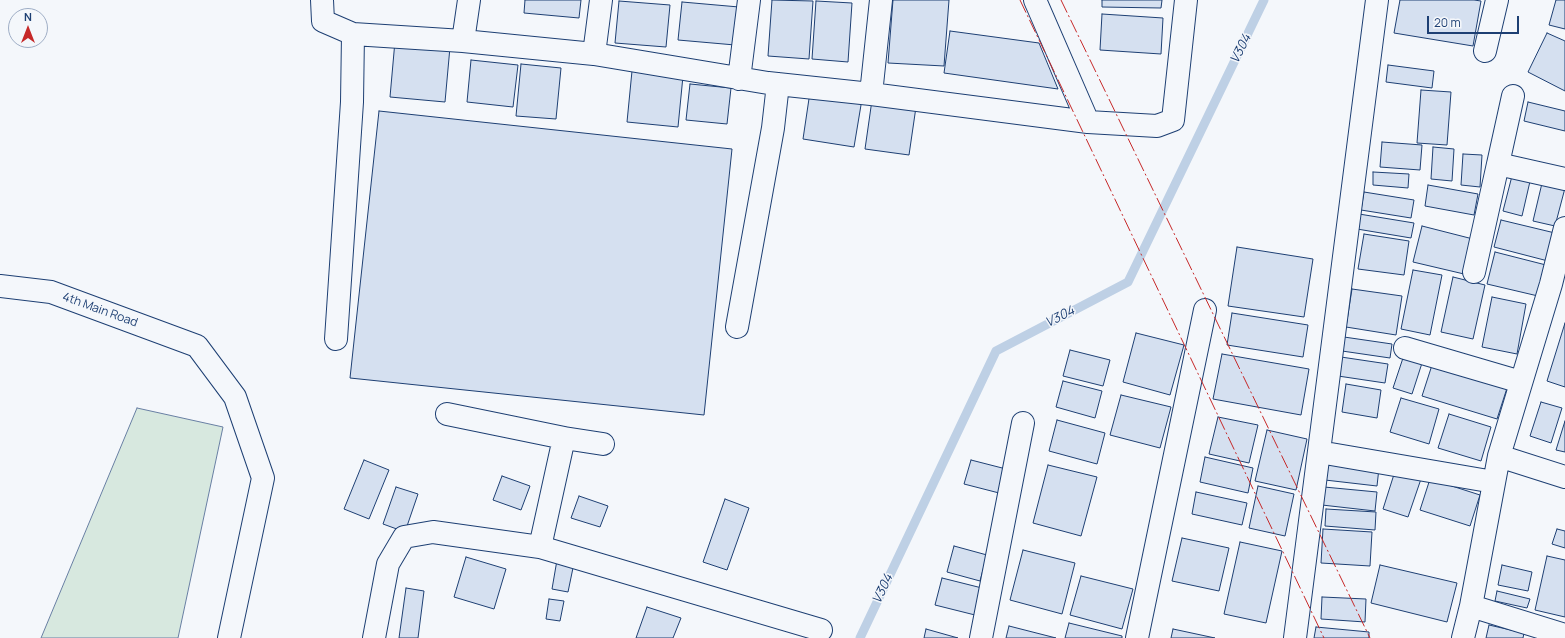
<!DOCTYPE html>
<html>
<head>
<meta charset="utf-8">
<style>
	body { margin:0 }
	#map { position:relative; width:1565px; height:638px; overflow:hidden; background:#f4f7fb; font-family:Manrope,sans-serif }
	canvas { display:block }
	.north { position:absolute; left:8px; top:8px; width:40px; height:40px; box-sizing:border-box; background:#f4f7fb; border:1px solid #9eadc5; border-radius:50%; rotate:0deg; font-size:11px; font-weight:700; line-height:16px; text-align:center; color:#1d3f73 }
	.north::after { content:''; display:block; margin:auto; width:14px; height:18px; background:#c62828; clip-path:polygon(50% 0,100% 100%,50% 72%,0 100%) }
	.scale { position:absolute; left:1427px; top:16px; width:92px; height:18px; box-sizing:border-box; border:2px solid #1d3f73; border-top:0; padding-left:5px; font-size:12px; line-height:14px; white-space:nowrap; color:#1d3f73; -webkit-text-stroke:3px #f4f7fb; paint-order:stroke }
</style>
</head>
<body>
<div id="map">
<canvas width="1565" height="638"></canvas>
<div class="north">N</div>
<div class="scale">20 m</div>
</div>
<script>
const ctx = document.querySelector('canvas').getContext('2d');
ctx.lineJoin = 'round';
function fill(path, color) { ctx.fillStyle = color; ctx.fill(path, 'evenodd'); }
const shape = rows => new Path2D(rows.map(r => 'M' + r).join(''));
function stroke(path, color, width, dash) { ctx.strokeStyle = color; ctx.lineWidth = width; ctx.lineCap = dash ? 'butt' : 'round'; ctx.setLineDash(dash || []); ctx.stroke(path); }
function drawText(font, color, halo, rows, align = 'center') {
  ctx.font = font + ' Manrope,sans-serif'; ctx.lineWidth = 3; ctx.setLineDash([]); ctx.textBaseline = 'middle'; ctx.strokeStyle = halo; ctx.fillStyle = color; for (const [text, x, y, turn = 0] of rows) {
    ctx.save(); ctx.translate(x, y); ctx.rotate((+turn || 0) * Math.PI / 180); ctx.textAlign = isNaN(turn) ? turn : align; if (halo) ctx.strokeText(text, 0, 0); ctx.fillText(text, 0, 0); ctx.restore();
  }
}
const green = shape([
	[137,408,223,427,178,638,41,638,137,408]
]);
const stream = shape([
	[860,638,996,351,1128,282,1264,0]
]);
const building = shape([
	[525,0,581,0,579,18,524,13,525,0],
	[772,0,813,1,809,59,768,56,772,0],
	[893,0,949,0,944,66,888,63,893,0],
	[1102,0,1162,0,1161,8,1102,7,1102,0],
	[1400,0,1474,0,1481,1,1473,46,1394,33,1400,0],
	[1556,0,1565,0,1565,29,1549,25,1556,0],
	[619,1,670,5,666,47,615,43,619,1],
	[816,1,852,3,848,62,812,59,816,1],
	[682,2,739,7,735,45,678,40,682,2],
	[1102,14,1163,18,1161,54,1100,50,1102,14],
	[950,31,1039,43,1058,89,944,73,950,31],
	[1547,33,1565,41,1565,91,1528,72,1547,33],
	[395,41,450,47,445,102,390,97,395,41],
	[471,60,518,65,513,107,467,102,471,60],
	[521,64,561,68,556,119,516,116,521,64],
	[1388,65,1434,71,1432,88,1386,82,1388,65],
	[632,71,683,76,678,127,627,122,632,71],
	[690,84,731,88,727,124,686,120,690,84],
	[1421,90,1451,92,1447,145,1417,143,1421,90],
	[810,92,862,99,854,147,803,139,810,92],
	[872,100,916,107,909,155,865,149,872,100],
	[1528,102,1565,111,1565,131,1524,121,1528,102],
	[379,111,732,149,704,415,350,378,379,111],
	[1382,142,1422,145,1420,170,1380,167,1382,142],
	[1433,147,1454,149,1452,181,1431,179,1433,147],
	[1463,154,1482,155,1480,187,1461,185,1463,154],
	[1373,172,1409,174,1408,188,1373,185,1373,172],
	[1513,172,1531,177,1522,216,1503,211,1513,172],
	[1543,179,1565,188,1555,226,1533,221,1543,179],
	[1428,185,1478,194,1474,215,1425,206,1428,185],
	[1364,192,1414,200,1411,218,1361,210,1364,192],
	[1359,214,1414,223,1411,238,1357,229,1359,214],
	[1501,220,1555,233,1548,261,1494,247,1501,220],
	[1422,226,1473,239,1464,274,1413,262,1422,226],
	[1364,234,1409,241,1404,275,1358,269,1364,234],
	[1237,247,1313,259,1304,317,1228,306,1237,247],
	[1495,252,1546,265,1538,296,1487,284,1495,252],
	[1413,270,1442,275,1430,335,1401,329,1413,270],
	[1453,277,1485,285,1473,339,1441,332,1453,277],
	[1352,289,1402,296,1396,335,1346,327,1352,289],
	[1492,297,1526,304,1517,354,1482,347,1492,297],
	[1232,313,1308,325,1303,357,1227,345,1232,313],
	[1565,323,1565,387,1547,381,1565,323],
	[1136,333,1184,345,1170,395,1123,382,1136,333],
	[1344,337,1392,344,1390,358,1342,351,1344,337],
	[1070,350,1110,360,1103,386,1063,376,1070,350],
	[1222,354,1309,369,1301,415,1213,399,1222,354],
	[1404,355,1423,360,1412,394,1393,388,1404,355],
	[1341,357,1388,364,1385,383,1338,376,1341,357],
	[1433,362,1508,385,1497,419,1422,396,1433,362],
	[1063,381,1102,391,1095,418,1056,407,1063,381],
	[1346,384,1381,390,1377,418,1342,412,1346,384],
	[1121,395,1171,407,1160,448,1110,435,1121,395],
	[1401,398,1439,409,1429,444,1390,432,1401,398],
	[1541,402,1562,408,1551,443,1530,436,1541,402],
	[1449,414,1491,427,1481,461,1438,448,1449,414],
	[1218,417,1258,425,1249,463,1209,454,1218,417],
	[1057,420,1105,433,1097,464,1049,451,1057,420],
	[1565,421,1565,452,1556,450,1565,421],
	[1267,430,1307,439,1296,490,1255,481,1267,430],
	[1205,457,1253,468,1248,493,1200,482,1205,457],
	[364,460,389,470,369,519,344,509,364,460],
	[971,460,1010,470,1003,494,964,484,971,460],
	[1327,463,1379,468,1377,486,1325,480,1327,463],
	[1048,465,1097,477,1081,536,1033,523,1048,465],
	[1396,468,1422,476,1408,517,1383,509,1396,468],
	[502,476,530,486,521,510,493,500,502,476],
	[1430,479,1480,495,1470,526,1420,510,1430,479],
	[1258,486,1294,494,1285,536,1249,528,1258,486],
	[396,487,418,494,405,532,383,524,396,487],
	[1324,487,1377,492,1375,511,1322,505,1324,487],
	[1196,492,1247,503,1242,525,1192,514,1196,492],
	[579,496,608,506,600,527,571,518,579,496],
	[725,499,749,508,727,570,703,562,725,499],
	[1326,509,1376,512,1375,530,1325,526,1326,509],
	[1323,529,1372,532,1370,566,1321,563,1323,529],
	[1557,529,1565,531,1565,548,1552,544,1557,529],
	[1182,538,1229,548,1219,591,1172,581,1182,538],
	[1240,542,1282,551,1266,623,1224,614,1240,542],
	[954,546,987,555,980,581,947,572,954,546],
	[1023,550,1075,563,1062,614,1010,600,1023,550],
	[1547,556,1565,560,1565,617,1535,610,1547,556],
	[466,557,506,569,494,609,454,597,466,557],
	[557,560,574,563,568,592,552,589,557,560],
	[1380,565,1457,583,1447,622,1371,603,1380,565],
	[1502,565,1532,572,1528,591,1498,585,1502,565],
	[1081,576,1133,589,1122,629,1070,615,1081,576],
	[942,578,982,588,975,615,935,605,942,578],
	[406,588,424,591,418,638,399,638,406,588],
	[1497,591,1530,599,1527,608,1495,601,1497,591],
	[1322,597,1366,599,1365,622,1321,619,1322,597],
	[549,599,564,601,560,621,546,619,549,599],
	[647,607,681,618,673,638,636,638,647,607],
	[1069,623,1122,636,1122,638,1065,638,1069,623],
	[1489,625,1524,633,1523,638,1486,638,1489,625],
	[1009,626,1056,638,1006,638,1009,626],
	[1316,627,1369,632,1369,638,1314,638,1316,627],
	[926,629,958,638,924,638,926,629],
	[1173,629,1215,638,1171,638,1173,629]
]);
const street = shape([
	[322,0,323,21,353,34,463,41,594,54,768,83,871,94,1088,122,1157,126,1173,120,1186,0],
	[1035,0,1088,122],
	[463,41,469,0],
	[1485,51,1497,0],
	[594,54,601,0],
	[739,79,749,0],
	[871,94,881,0],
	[1498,164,1513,96],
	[1474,272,1498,164,1565,179],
	[737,327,773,128,778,84],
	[336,339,352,102,353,34],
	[1405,348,1521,382],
	[447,414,564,438,603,444],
	[1319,452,1494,482],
	[1499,456,1565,477],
	[540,547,564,438],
	[1471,606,1565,635],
	[374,638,388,564,404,537,433,532,540,547,821,630],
	[981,638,1023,423],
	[1137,638,1205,310],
	[1295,638,1377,0],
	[1463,638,1471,606,1499,456,1551,284,1565,228]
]);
const secondary = shape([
	[0,286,51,292,197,346,235,397,263,478,229,638]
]);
const power = shape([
	[1020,0,1324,638],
	[1061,0,1370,638]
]);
const streetNames = [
	["4th Main Road",100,310,20]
];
const waterNames = [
	["V304",1241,49,-64],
	["V304",1060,317,-27],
	["V304",883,589,-65]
];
fill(green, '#d7e8df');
stroke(green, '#687fa3', 1);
stroke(stream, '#bed0e5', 9);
fill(building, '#d5e0f0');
stroke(building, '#1d3f73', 1);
stroke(street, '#1d3f73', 24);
stroke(secondary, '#1d3f73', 24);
stroke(street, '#f4f7fb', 22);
stroke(secondary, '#f4f7fb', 22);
stroke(power, '#c62828', 1, [14, 3, 2, 3]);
drawText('12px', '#1d3f73', '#f4f7fb', streetNames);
drawText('italic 13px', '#1d3f73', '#f4f7fb', waterNames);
</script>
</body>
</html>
